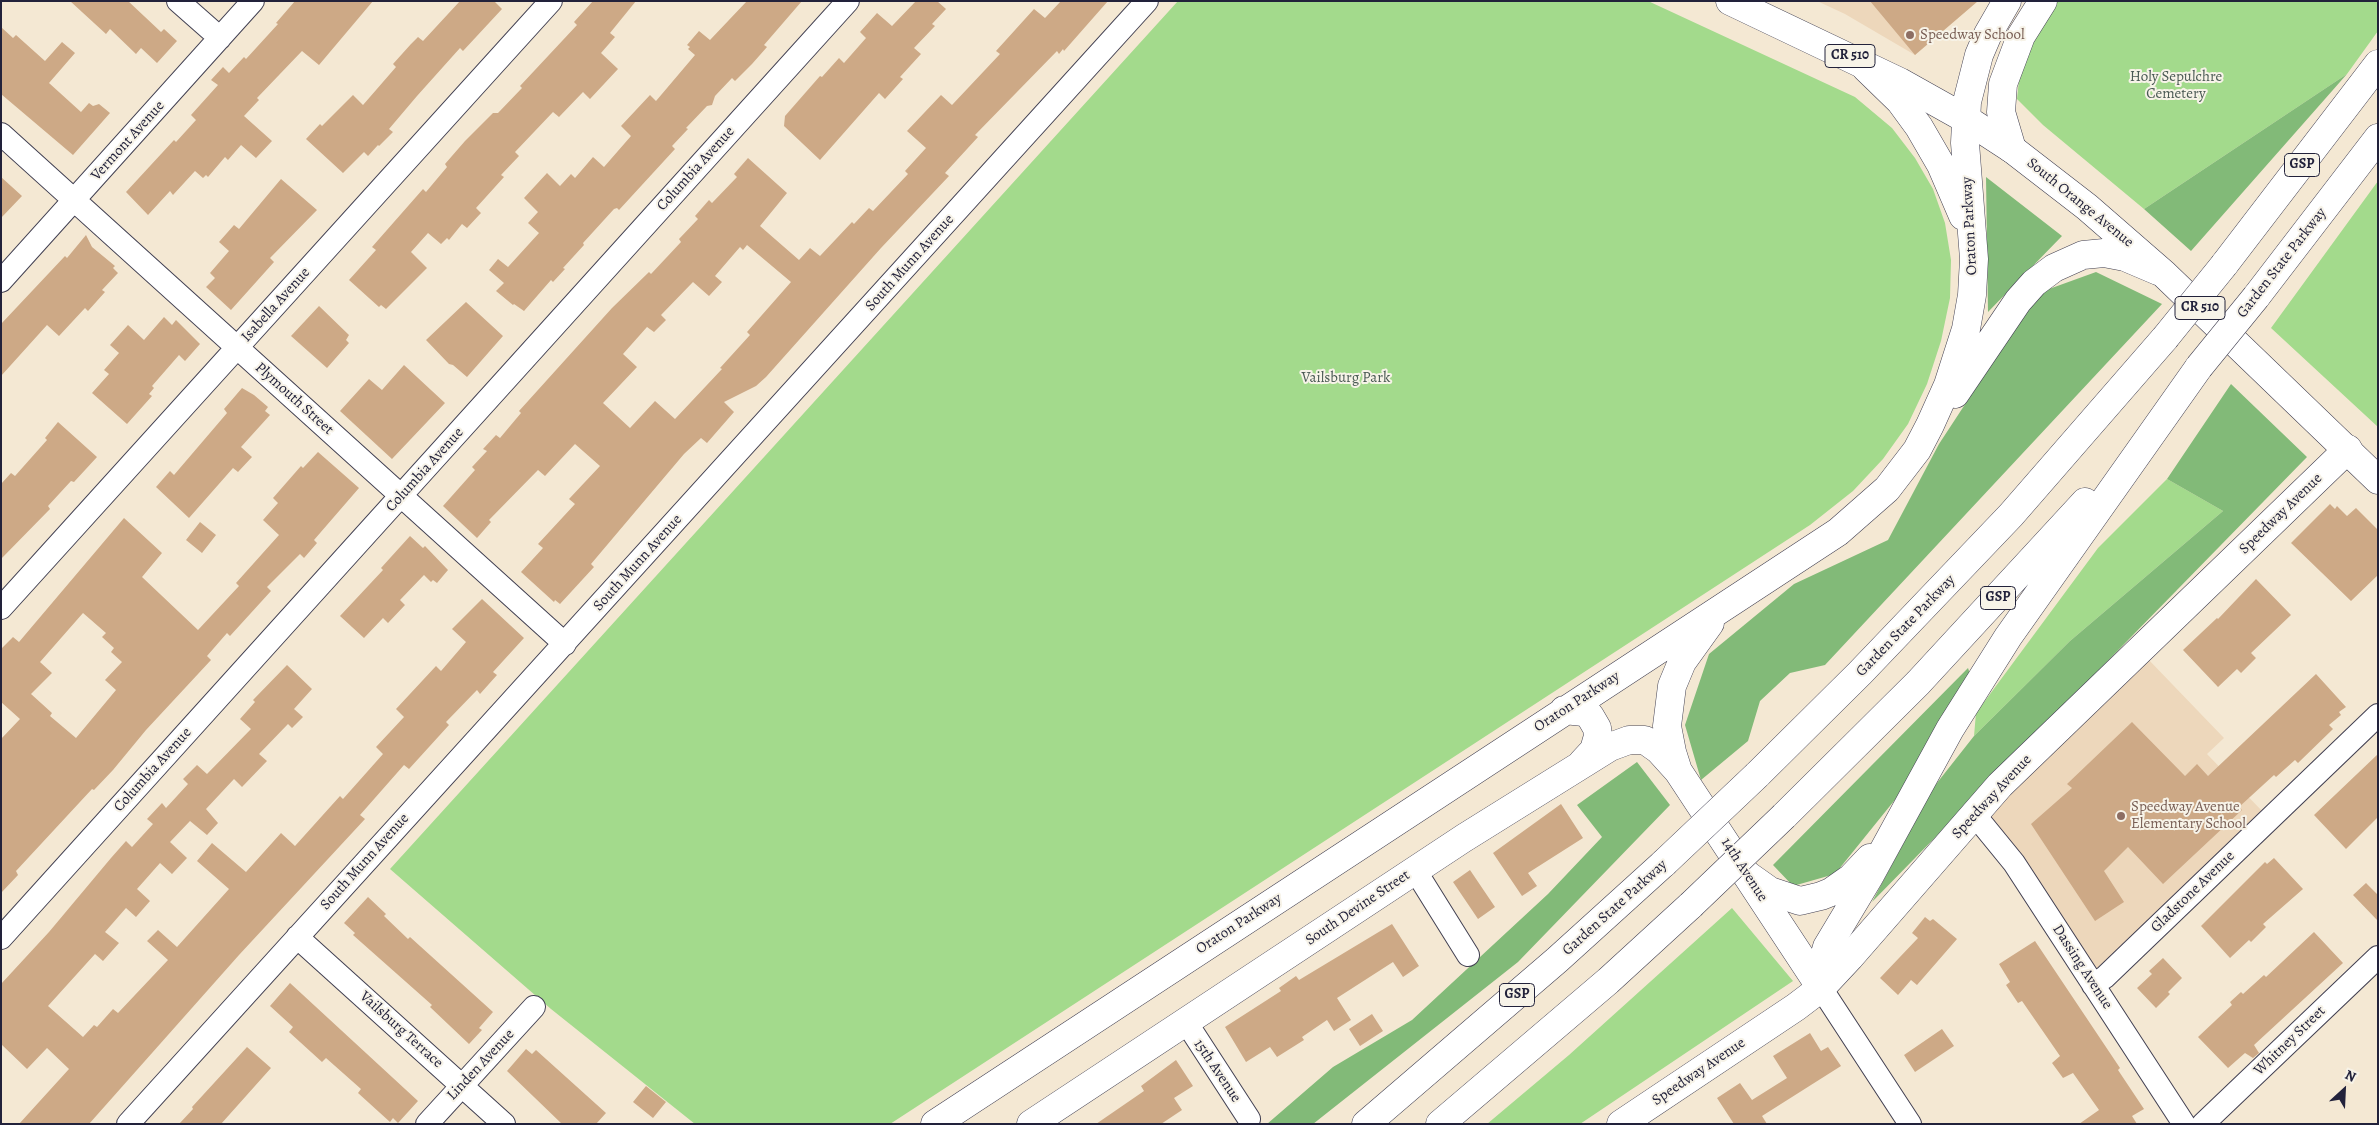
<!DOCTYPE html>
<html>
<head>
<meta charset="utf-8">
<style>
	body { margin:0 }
	#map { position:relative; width:2379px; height:1125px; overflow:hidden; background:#f4e8d3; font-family:Alegreya,serif }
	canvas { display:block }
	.frame { position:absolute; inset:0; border:2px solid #22223b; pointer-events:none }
	.north { position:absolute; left:2319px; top:1065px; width:50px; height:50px; -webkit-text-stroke:4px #f7f3e8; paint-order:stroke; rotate:25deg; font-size:14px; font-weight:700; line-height:20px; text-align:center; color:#22223b }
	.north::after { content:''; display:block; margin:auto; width:18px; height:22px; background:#22223b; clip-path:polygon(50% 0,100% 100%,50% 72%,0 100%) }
</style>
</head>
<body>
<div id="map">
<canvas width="2379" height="1125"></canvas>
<div class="frame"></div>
<div class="north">N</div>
</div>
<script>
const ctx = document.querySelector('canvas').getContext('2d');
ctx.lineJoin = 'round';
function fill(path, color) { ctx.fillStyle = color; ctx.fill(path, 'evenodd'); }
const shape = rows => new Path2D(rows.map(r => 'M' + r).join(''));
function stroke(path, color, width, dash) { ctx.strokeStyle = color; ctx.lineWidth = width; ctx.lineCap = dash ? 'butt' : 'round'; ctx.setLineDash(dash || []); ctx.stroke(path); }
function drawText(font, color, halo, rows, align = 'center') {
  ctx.font = font + ' Alegreya,serif'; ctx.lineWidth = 4; ctx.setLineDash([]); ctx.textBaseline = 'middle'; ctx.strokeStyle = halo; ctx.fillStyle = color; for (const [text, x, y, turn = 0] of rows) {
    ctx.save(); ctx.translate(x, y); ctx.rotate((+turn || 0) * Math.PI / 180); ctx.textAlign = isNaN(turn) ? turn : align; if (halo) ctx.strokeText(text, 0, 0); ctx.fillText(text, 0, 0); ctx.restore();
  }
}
const built = shape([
	[1817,1,1978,1,1915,55,1845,14],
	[2147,658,2224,738,2207,754,2263,812,2088,978,1980,821]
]);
const green = shape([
	[1178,1,1648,1,1855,97,1892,128,1915,158,1933,189,1945,223,1951,260,1950,298,1941,341,1927,384,1908,424,1883,459,1853,491,1810,525,890,1124,695,1124,551,1009,390,869],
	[2053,1,2378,1,2378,31,2347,74,2144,209,2043,125,2017,99,2021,60],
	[2378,181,2378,427,2271,328],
	[2167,479,2223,511,2070,641,1974,736,1976,713,2098,548],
	[1732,908,1793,981,1580,1124,1487,1124,1569,1055]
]);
const forest = shape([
	[2347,74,2191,251,2144,209],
	[1986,177,2062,236,1988,312],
	[2096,272,2162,304,1825,665,1790,673,1760,701,1748,741,1701,780,1685,725,1709,654,1794,584,1888,540,1939,444,2038,293],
	[2231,384,2307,457,1872,902,1933,788,1974,736,2070,641,2223,511,2167,479],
	[1968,668,1971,677,1902,791,1835,874,1793,886,1773,865],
	[1637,762,1670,805,1518,962,1313,1124,1267,1124,1333,1067,1412,1020,1548,894,1602,837,1577,805]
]);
const building = shape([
	[70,1,128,1,161,32,164,29,177,41,157,63,141,48,136,54,110,29,106,34],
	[295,1,373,1,319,65,302,51,257,98,259,100,244,116,272,141,256,158,241,145,228,160,225,157,208,177,206,175,203,178,195,171,173,195,170,191,148,215,126,192,174,140,176,142,196,120,191,115,218,85,211,80,223,67,229,73,244,57,246,59,278,24,276,23],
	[460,1,494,1,502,9,463,51,460,48,417,96,389,129,393,132,379,146,378,145,368,156,364,152,343,173,306,139,320,124,322,126,353,95,363,105,396,67,393,64,411,44,418,37,423,41],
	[593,1,636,1,610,33,615,37,601,53,618,69,590,99,583,92,559,117,553,112,515,152,519,156,501,175,504,177,476,208,481,213,467,228,462,224,449,240,447,238,441,244,428,233,411,252,427,268,386,309,381,305,379,307,349,280,376,250,372,247,423,189,426,192,447,167,445,164,465,141,493,113,498,113,522,88,520,86,577,25,574,22],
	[747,1,802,1,764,45,767,47,752,64,735,81,732,78,715,96,712,105,707,106,686,128,688,129,672,146,675,149,619,210,617,208,614,209,583,243,584,245,563,268,565,269,553,282,551,280,524,311,514,304,513,305,496,291,504,283,489,270,498,259,508,267,539,233,528,223,538,212,524,198,547,173,560,186,571,174,575,178,593,157,604,167,631,136,621,126,650,95,656,101,695,55,688,49,690,47,687,45,699,31,710,40],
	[916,1,937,1,946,9,932,24,935,26,914,48,921,54,900,77,903,79,885,99,879,93,820,160,784,126,785,116,820,76,822,77,839,58,844,63,866,38,860,32,877,13,892,26],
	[1061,1,1108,1,1064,51,1063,49,1059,54,1057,51,975,135,978,137,945,173,949,176,881,248,766,377,756,386,724,402,734,412,707,443,701,438,684,454,591,564,594,567,560,604,555,600,554,602,521,572,543,548,538,544,575,504,569,499,600,466,575,444,545,476,538,470,489,520,491,522,477,538,443,506,475,470,472,467,487,451,483,449,496,435,500,438,521,413,519,411,612,308,649,272,651,274,681,242,679,239,698,219,695,216,709,200,712,203,737,177,734,174,748,158,787,193,760,226,799,260,810,248,820,256,852,222,854,224,869,208,873,211,908,174,905,171,926,148,907,131,941,95,952,105,1000,54,996,51,1034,9,1045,18],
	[747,245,791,282,747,332,750,335,720,368,722,369,675,419,655,401,630,428,603,403,637,367,623,354,647,327,654,332,666,320,661,315,693,282,709,296,722,282,715,276,740,247,743,250],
	[1870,1,1978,1,1915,55],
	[1,27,13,38,16,35,45,61,62,42,75,53,49,83,81,112,89,103,93,106,99,104,110,113,73,155,1,94],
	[1,177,22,196,1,218],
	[281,179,317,210,270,258,274,262,231,310,206,287,215,278,210,273,229,251,219,242,234,225,239,229],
	[86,235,92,247,115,266,113,268,118,273,102,290,105,292,88,311,85,308,59,336,47,325,1,376,1,324,65,256,67,258],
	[466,302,503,336,467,377,453,365,449,364,426,340],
	[319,306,349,335,346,340,349,343,327,368,291,336],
	[164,317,172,325,176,320,200,344,185,361,179,355,152,386,154,388,149,394,152,396,127,424,92,393,109,374,104,370,119,353,110,345,128,325,144,340],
	[404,365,445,403,392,459,340,411,369,379,382,390],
	[242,388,254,395,268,407,265,411,270,415,241,447,252,457,238,472,233,468,189,518,156,487,170,471,174,475,227,413,224,409],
	[58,422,97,457,74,482,71,481,48,506,50,509,1,559,1,484,11,473,15,476,47,440,45,438],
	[318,452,359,488,314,540,317,543,304,558,300,554,267,587,271,591,230,636,227,633,207,656,211,660,146,730,113,770,94,790,92,789,16,871,18,875,1,893,1,739,20,719,1,702,1,649,13,637,19,642,124,518,162,553,142,577,198,630,239,586,236,583,279,535,263,520,278,503,273,498,301,466,303,468],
	[83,613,106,633,102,637,114,648,111,652,122,662,105,680,116,690,76,738,50,716,52,713,31,694,52,673,40,662],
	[2330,504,2335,509,2337,506,2347,516,2356,508,2378,530,2378,575,2351,601,2291,543],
	[200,522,216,535,202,553,186,540],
	[410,536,423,548,425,546,448,570,437,583,433,580,431,582,424,575,400,600,405,605,388,623,383,618,364,638,340,616,383,570,381,568],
	[2256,579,2291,615,2251,653,2256,658,2241,673,2237,669,2218,687,2183,650,2217,618,2218,619],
	[482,599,524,638,493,672,497,675,480,694,477,690,446,722,449,725,409,769,404,765,360,815,365,819,239,955,89,1124,19,1124,69,1069,47,1048,27,1069,1,1044,1,984,49,932,111,858,126,841,132,847,153,824,147,819,162,803,166,808,188,784,183,779,197,765,207,774,251,729,240,719,255,702,253,700,287,665,312,689,294,709,303,717,292,728,288,724,259,754,267,761,242,787,234,779,206,809,218,823,207,835,190,821,170,842,187,858,172,874,160,863,137,889,150,901,136,917,126,908,105,932,119,943,103,961,95,954,48,1006,83,1037,94,1025,97,1027,113,1009,118,1013,168,960,147,941,158,930,177,947,229,889,197,861,212,843,246,872,281,833,295,846,340,796,343,799,383,754,376,747,404,717,396,709,436,666,441,671,466,642,452,629],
	[2316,674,2346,707,2339,712,2341,715,2329,725,2333,729,2298,763,2295,760,2276,777,2274,775,2239,807,2242,810,2163,884,2128,847,2104,871,2124,902,2095,921,2031,824,2072,788,2067,784,2132,722,2185,776,2197,764,2208,776],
	[2378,754,2378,817,2346,849,2314,815],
	[1561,804,1583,838,1528,873,1537,886,1522,896,1493,853],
	[2274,858,2303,889,2263,924,2266,927,2251,942,2249,940,2230,958,2201,926,2265,862,2267,864],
	[1470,870,1495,907,1478,919,1453,882],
	[2366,883,2378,895,2378,921,2353,895],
	[368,897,386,914,384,916,408,939,410,937,493,1012,479,1028,482,1030,469,1044,430,1007,432,1005,353,935,355,933,344,923],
	[1925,917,1930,921,1933,919,1957,939,1917,985,1911,980,1898,995,1880,978,1918,938,1912,933],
	[1392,924,1419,966,1403,977,1393,962,1337,998,1351,1020,1334,1031,1327,1020,1302,1037,1304,1040,1277,1057,1270,1047,1246,1062,1225,1027,1281,991,1279,988,1296,976,1299,980],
	[2314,932,2343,963,2254,1045,2259,1053,2253,1058,2245,1053,2228,1068,2198,1037,2232,1005,2230,1002,2241,992,2243,994,2264,975,2266,977],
	[2035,941,2120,1068,2118,1070,2144,1109,2132,1116,2137,1124,2079,1124,2099,1110,2073,1073,2063,1078,2052,1063,2060,1056,2022,1001,2018,1003,2006,985,2010,982,1999,964],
	[2163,958,2182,978,2168,992,2170,994,2156,1008,2137,988,2152,974,2149,971],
	[290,983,418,1101,398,1123,393,1118,390,1122,358,1093,361,1089,326,1058,322,1062,289,1032,293,1027,270,1006],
	[1372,1014,1383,1031,1360,1046,1349,1029],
	[1942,1029,1954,1046,1915,1072,1904,1055],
	[1810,1033,1821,1051,1828,1047,1841,1066,1762,1116,1767,1124,1734,1124,1717,1098,1740,1083,1752,1100,1787,1078,1773,1056],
	[247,1047,271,1068,221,1124,179,1124,193,1109,192,1107],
	[526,1049,532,1054,536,1050,606,1113,596,1124,562,1124,507,1071],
	[1176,1060,1193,1086,1174,1098,1182,1110,1161,1124,1096,1124,1144,1091,1141,1086],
	[646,1086,666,1102,653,1118,633,1102]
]);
const street = shape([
	[178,1,220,38],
	[1,134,565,644],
	[1,281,253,1],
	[1,608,551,1],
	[1974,814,2014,863,2184,1124],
	[1415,870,1468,955],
	[297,937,504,1124],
	[1,938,848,1],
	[2093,985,2105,977,2378,715],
	[1821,988,1910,1124],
	[1186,1022,1249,1119],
	[128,1124,1147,1],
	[427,1124,534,1007],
	[2203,1124,2378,957]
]);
const secondary = shape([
	[1866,68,1900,101,1919,127,1941,165,1963,216],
	[2012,149,2001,112,2003,84,2021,36,2043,1],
	[1955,394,2018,301,2034,283,2054,268,2083,255,2104,253,2125,257,2158,271],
	[1710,623,1682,662,1672,686,1667,726,1672,752,1678,771,1821,988],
	[1564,710,1584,712,1590,716,1597,728,1598,736,1594,750,1582,763],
	[935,1124,1838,532,1887,489,1917,450,1930,425,1948,385,1966,329,1972,295,1974,259,1965,143,1967,102,1979,55,1988,34,2007,1],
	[1031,1124,1464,838,1610,747,1629,740,1645,740,1659,750,1678,771],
	[1621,1124,1796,1007,1821,988,1850,957,2000,785,2348,449]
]);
const primary = shape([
	[1730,1,1900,82,1966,119,2012,149,2087,207,2164,274,2378,480]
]);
const highway = shape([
	[2224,265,2378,64],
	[2256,297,2378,138],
	[1757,775,1860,673,2011,515,2165,338],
	[1784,816,1918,683,2085,502],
	[1746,874,1770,891,1800,901,1821,896,1831,892,1851,878,1870,858],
	[1821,988,1821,967,1827,947,1869,877,1950,729,2008,637,2199,367],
	[1366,1124,1557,960,1664,863],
	[1440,1124,1608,981,1691,905]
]);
const highwayBridge = shape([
	[2165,338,2224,265],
	[2199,367,2256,297],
	[1664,863,1757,775],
	[1691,905,1784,816]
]);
const markers = [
	[1910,35,5,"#8d6e63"],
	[2121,816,5,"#8d6e63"]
];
const shields = [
	[1850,56,50],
	[2302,165,35],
	[2200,308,50],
	[1998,598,35],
	[1517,995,35]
];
const shieldNames = [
	["CR 510",1850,56],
	["GSP",2302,165],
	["CR 510",2200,308],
	["GSP",1998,598],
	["GSP",1517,995]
];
const educationNames = [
	["Speedway School",1920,35],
	["Speedway Avenue",2131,807],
	["Elementary School",2131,824]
];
const parkNames = [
	["Holy Sepulchre",2176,77],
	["Cemetery",2176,94],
	["Vailsburg Park",1346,378]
];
const streetNames = [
	["Vermont Avenue",128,141,-48],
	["Columbia Avenue",696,169,-48],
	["South Orange Avenue",2080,203,39],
	["Oraton Parkway",1970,226,-93],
	["South Munn Avenue",910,263,-48],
	["Garden State Parkway",2282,263,-52],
	["Isabella Avenue",276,305,-48],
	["Plymouth Street",294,399,42],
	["Columbia Avenue",425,470,-48],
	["Speedway Avenue",2281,514,-44],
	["South Munn Avenue",638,563,-48],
	["Garden State Parkway",1906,626,-46],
	["Oraton Parkway",1577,702,-33],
	["Columbia Avenue",153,770,-48],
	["Speedway Avenue",1992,797,-47],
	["South Munn Avenue",365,862,-48],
	["14th Avenue",1744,870,57],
	["Gladstone Avenue",2193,892,-44],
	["South Devine Street",1358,908,-34],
	["Garden State Parkway",1615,908,-42],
	["Oraton Parkway",1239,924,-33],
	["Dassing Avenue",2082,967,57],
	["Vailsburg Terrace",401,1030,42],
	["Whitney Street",2290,1041,-44],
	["Linden Avenue",481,1065,-47],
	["15th Avenue",1217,1071,56],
	["Speedway Avenue",1699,1072,-34]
];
fill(built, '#edd7bb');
fill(green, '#a3da8c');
fill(forest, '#82ba78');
fill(building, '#cda986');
stroke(street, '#424052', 24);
stroke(secondary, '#424052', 29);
stroke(primary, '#424052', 29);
stroke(highway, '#424052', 29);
stroke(street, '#fff', 22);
stroke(secondary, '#fff', 28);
stroke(primary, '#fff', 28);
stroke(highway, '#fff', 28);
stroke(highwayBridge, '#424052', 29, []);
stroke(highwayBridge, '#fff', 28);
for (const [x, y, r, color] of markers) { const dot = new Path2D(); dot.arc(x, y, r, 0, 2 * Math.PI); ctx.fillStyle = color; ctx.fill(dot); stroke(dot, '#f7f3e8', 2); }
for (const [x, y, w] of shields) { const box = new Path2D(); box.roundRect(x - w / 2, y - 11.5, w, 23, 4); ctx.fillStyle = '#f7f3e8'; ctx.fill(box); stroke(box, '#22223b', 1); }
drawText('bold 14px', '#22223b', null, shieldNames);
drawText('15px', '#785e54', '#f7f3e8', educationNames, 'left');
drawText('15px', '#495953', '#f7f3e8', parkNames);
drawText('15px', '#22223b', '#f7f3e8', streetNames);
</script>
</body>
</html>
